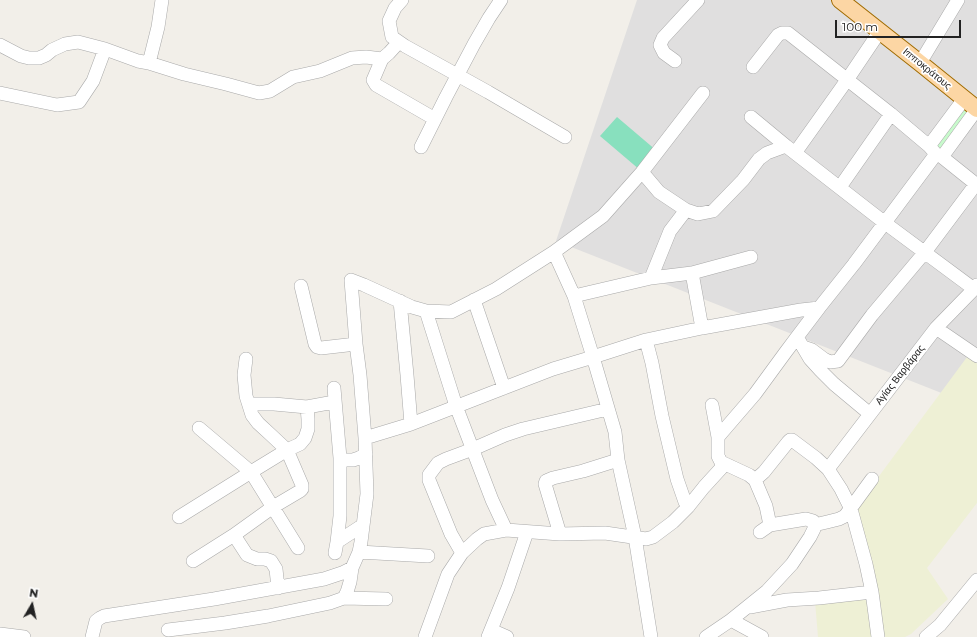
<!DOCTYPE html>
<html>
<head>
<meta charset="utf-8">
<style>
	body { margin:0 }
	#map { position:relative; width:977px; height:637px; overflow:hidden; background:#f2efe9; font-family:Montserrat,sans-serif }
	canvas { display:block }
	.north { position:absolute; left:12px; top:585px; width:40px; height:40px; -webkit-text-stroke:3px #fff; paint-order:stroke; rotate:9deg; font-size:11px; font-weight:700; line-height:16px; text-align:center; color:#222 }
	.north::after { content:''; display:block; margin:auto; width:14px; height:18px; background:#222; clip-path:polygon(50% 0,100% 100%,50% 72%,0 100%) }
	.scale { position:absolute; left:835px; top:20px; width:126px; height:18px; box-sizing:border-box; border:2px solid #222; border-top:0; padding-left:5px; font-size:12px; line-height:14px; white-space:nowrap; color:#222; -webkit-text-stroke:3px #fff; paint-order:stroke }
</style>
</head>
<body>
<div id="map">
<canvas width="977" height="637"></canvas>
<div class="north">N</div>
<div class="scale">100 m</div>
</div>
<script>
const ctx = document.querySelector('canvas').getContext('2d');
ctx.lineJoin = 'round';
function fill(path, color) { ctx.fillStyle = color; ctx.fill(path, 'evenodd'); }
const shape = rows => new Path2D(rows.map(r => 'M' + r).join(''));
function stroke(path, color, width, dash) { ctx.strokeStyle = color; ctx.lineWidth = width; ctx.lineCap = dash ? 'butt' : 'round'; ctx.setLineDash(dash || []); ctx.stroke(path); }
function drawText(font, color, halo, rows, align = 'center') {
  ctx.font = font + ' Montserrat,sans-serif'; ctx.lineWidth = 3.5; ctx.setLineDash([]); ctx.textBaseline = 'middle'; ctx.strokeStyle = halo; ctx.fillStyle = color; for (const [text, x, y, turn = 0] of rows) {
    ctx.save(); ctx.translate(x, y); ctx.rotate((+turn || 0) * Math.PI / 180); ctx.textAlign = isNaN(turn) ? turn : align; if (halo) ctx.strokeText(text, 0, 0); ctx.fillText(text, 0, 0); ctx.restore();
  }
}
const residential = shape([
	[637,0,977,0,977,407,556,241]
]);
const farmland = shape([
	[967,357,977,363,977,503,927,568,948,599,911,634,905,637,818,637,815,601,879,596,854,510]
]);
const park = shape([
	[959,106,971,115,942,153,931,146]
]);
const pitch = shape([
	[617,117,657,151,640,170,600,136]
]);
const minor = shape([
	[402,0,395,8,389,21,392,37,405,46,488,92,565,137],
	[0,45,21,56,29,58,39,58,46,55,52,50,65,44,78,42,105,49,138,61,149,63,184,74,226,84,259,93,270,91,293,77,320,71,352,58,366,57,382,59,389,53,399,42],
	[382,59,373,80,376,85,435,119],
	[675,61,664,53,660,45,663,38,698,0],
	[149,63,158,27,162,0],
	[920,63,958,0],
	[753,67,778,35,782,33,788,33,891,114,929,146,936,154,942,157,977,185],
	[0,93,57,105,79,102,93,81,105,49],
	[703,93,642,172,603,216,554,252,574,296,593,357,646,340,702,328,801,310,819,308,854,264,936,154],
	[751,117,786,146],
	[929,146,964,99],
	[421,147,446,97,474,44,489,18,501,0],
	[795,153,885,223,974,289],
	[942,157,977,109],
	[642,172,659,192,686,210,698,214,713,211,743,180,759,159,767,153,786,146,795,153,847,80,880,31],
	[840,187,891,114],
	[692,273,751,257],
	[651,278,670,231,686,210],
	[301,286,315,344,317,347,321,348,356,344],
	[574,296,651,278,692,273,702,328],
	[474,300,504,388],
	[400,301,407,375,411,424],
	[819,308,797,337,810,359,820,370,834,384,870,414],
	[426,311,456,406,492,500,506,530],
	[936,328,977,356],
	[803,347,812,350,824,359,830,362,838,361,872,315,925,252,976,184],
	[334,388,340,458,340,516,337,542,335,553],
	[249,404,274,404,307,407,334,402],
	[712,405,718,437,718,456,721,462,749,475,755,480,766,506,770,525],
	[199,428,251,472,298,548],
	[718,437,755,394,785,353,797,337],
	[365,438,360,375,356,344,351,280,364,285,412,307,426,311,451,312,496,289,554,252],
	[340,458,345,460,353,460,359,458,366,454],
	[828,469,936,328,974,289,977,285],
	[755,480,764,472,788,442,790,440,792,440,816,458,828,469,841,489,851,509,866,564,872,592,878,637],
	[688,507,704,487,725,464],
	[179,517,251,472,287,450,300,444,305,438,308,429,308,419,307,407],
	[814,525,827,522,839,519,845,516,872,479],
	[560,534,545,484,546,481,553,478,583,471,618,460],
	[234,535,247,555,257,559,265,559,271,561,276,569,278,588],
	[337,542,363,525],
	[359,552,428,556],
	[462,553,451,534,429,480,429,475,438,463,446,459,473,449,505,435,523,429,608,409],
	[193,561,234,535,273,507,300,491,302,489,302,485,287,450,271,435,258,423,252,415,246,396,244,375,246,359],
	[344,598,347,592,350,582,352,568],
	[750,607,787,600,819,598,872,592],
	[731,620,767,591,792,564,810,537,814,529,814,525,813,521,806,519,770,525,760,532],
	[168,630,225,623,268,616,330,603,344,598,386,599],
	[491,630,507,637],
	[0,634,24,637],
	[92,637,96,621,100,618,104,616,214,599,324,579,342,573,352,568,359,552,361,542,367,494,365,438,411,424,553,369,593,357,615,432,618,460,635,537,651,637],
	[425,637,448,574,462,553,477,539,484,534,506,530,560,534,605,533,646,539,653,537,673,522,688,507,685,502,677,479,662,416,652,363,646,340],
	[488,637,508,588,527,532],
	[706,637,731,620,762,637],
	[926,637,940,625,977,580]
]);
const major = shape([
	[840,0,920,63,977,109]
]);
const streetNames = [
	["Ιπποκράτους",927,69,39],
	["Αγίας Βαρβάρας",900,375,-52]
];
fill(residential, '#e0dfdf');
fill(farmland, '#eef0d5');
fill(park, '#c8facc');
fill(pitch, '#88e0be');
stroke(minor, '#a9a9a9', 14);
stroke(major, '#a06b00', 18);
stroke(minor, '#fff', 13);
stroke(major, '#fcd6a4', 16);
drawText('10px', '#222', '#fff', streetNames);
</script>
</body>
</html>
